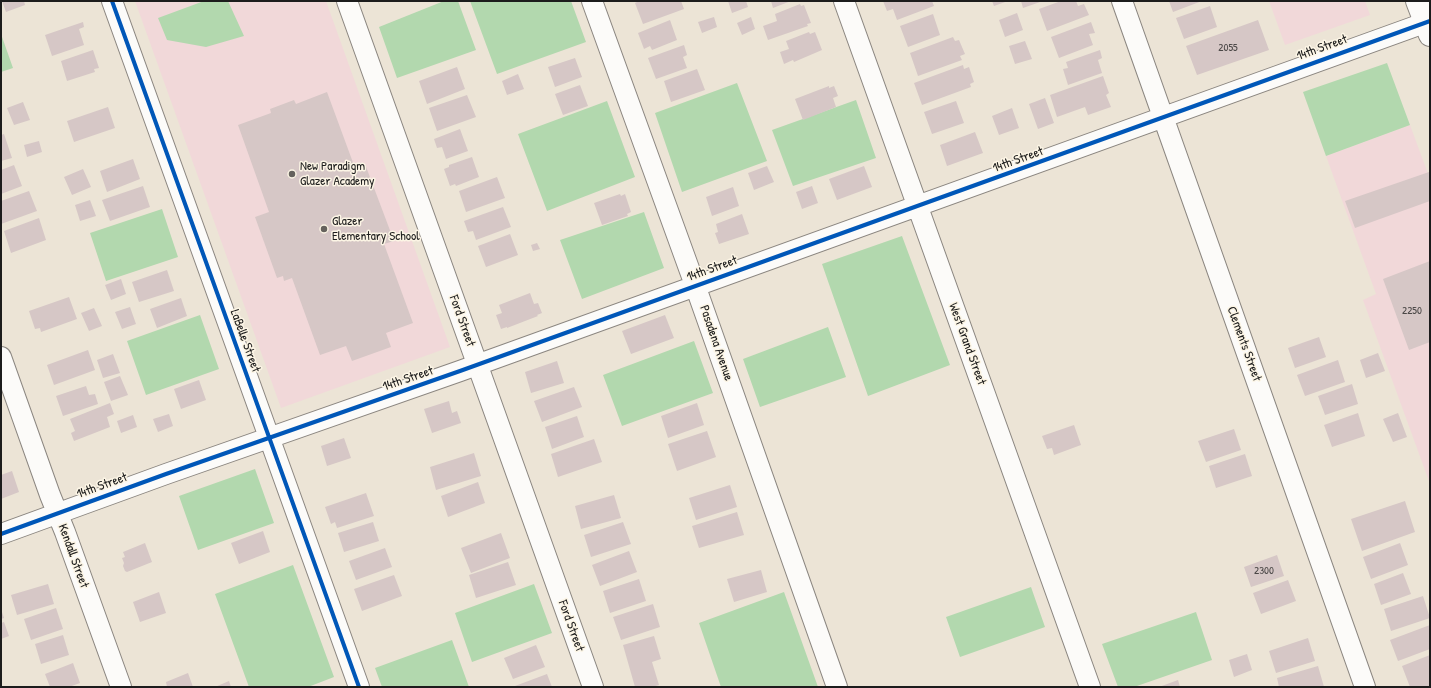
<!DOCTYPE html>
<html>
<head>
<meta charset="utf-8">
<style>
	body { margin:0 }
	#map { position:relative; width:1431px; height:688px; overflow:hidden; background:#ece4d6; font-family:"Patrick Hand",sans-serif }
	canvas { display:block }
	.frame { position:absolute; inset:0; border:2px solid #1c1c1c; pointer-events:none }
</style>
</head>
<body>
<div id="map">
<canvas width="1431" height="688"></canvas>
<div class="frame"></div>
</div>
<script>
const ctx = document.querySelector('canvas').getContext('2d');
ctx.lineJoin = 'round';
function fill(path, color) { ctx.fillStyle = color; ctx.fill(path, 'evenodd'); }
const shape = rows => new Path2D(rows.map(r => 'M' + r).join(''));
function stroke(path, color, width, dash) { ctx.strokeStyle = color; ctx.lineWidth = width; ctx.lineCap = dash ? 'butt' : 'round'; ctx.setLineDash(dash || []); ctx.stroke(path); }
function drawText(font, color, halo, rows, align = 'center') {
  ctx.font = font + ' "Patrick Hand",sans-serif'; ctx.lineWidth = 3; ctx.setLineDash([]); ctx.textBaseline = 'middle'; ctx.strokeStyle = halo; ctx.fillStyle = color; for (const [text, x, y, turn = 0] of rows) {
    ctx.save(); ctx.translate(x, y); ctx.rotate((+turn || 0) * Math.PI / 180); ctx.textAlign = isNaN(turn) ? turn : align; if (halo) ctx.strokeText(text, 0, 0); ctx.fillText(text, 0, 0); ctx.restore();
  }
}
const built = shape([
	[135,1,326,1,450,347,281,408],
	[1269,1,1365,1,1370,15,1285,45],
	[1410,125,1430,179,1430,484,1363,300,1376,294,1326,156]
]);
const green = shape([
	[204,1,228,1,244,36,206,47,167,40,158,18],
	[444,1,458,1,476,50,397,78,379,27],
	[470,1,571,1,586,42,497,74],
	[1,34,13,68,1,72],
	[1387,63,1410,125,1326,156,1303,92],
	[737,83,767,161,682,192,655,113],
	[856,100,876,158,793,186,772,130],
	[607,101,635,177,547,211,518,134],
	[162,209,178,257,106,281,90,233],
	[644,212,664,268,582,299,560,240],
	[902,236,950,365,868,396,822,264],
	[200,315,219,369,146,395,127,341],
	[828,327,846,377,760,407,743,359],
	[694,341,713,393,622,426,603,375],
	[255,469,274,523,198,550,179,496],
	[293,565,334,677,308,687,249,687,215,594],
	[534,584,552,633,472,662,455,613],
	[1031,587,1045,627,960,657,946,617],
	[784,592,818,687,721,687,699,623],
	[1196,612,1212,660,1134,687,1118,687,1102,644],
	[452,640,469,687,382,687,375,668]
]);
const building = shape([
	[2,1,24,1,25,5,6,12],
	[639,1,681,1,684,9,643,24,635,3],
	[728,1,746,1,748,7,732,13],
	[771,1,791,1,773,8],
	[883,1,932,1,934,6,897,20,893,9,887,11],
	[992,1,1008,1,994,6],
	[1021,1,1043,1,1023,8],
	[1061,1,1076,1,1078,6,1084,4,1089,15,1047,31,1039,9],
	[1169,1,1202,1,1173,12],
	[800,4,801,6,804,5,811,23,807,24,808,26,768,40,763,26,777,21,775,14],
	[1210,6,1217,27,1184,39,1176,18],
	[1017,13,1023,30,1005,37,999,20],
	[933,14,940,35,908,47,900,26],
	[714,17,717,27,702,33,698,22],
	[751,17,755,29,742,35,737,23],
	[670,20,677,40,652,50,650,46,644,49,638,33],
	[1258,20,1269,50,1197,75,1186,46],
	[83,22,84,27,79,29,84,45,52,56,45,35],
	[1091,22,1095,33,1089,34,1093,45,1059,58,1051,37],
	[809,32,810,34,815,32,822,50,794,62,793,60,784,64,780,52,789,49,786,41],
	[953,37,955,41,959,40,965,54,960,56,962,60,918,76,910,53],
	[1025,41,1032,59,1015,64,1009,46],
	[684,45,687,55,683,57,687,68,656,79,648,58],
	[93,50,99,68,94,69,95,72,67,81,61,61],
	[1100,50,1102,58,1098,60,1102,73,1068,85,1063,69,1068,68,1066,62],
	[575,58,582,77,555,87,548,67],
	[963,65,964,69,969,67,974,82,970,84,971,87,922,105,914,83],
	[457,67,465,89,427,104,419,81],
	[697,69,705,90,671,102,664,81],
	[518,74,524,89,507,95,502,81],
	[1103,76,1109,93,1106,95,1111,107,1088,115,1085,107,1057,117,1050,95],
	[580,85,588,106,563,115,555,94],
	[829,86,829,88,834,86,838,96,833,98,836,107,803,120,795,99],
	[327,92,355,168,365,164,394,241,384,244,413,323,386,333,391,347,352,361,346,346,320,355,292,278,284,281,283,276,277,278,255,217,269,212,238,125,271,113,270,109,294,100,296,104],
	[467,95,476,117,437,131,429,108],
	[1045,98,1054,123,1038,129,1029,104],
	[956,101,964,123,932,134,924,112],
	[23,102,30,120,14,125,7,108],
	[108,107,115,128,74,142,67,121],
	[1012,108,1019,128,999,135,992,116],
	[460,129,468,151,446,159,442,147,437,148,434,139],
	[975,132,983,153,947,166,940,145],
	[4,134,12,158,1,161,1,135],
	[39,141,42,152,27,157,24,145],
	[472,157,479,177,456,186,455,184,450,186,444,169,449,167,449,165],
	[133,159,140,179,107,192,100,171],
	[14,165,22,186,1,194,1,170],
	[767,166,774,182,754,190,748,173],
	[864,166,872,187,837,200,829,179],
	[83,169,91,187,72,195,64,177],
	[1429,172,1430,201,1355,228,1345,201],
	[497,177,505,198,466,212,459,191],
	[143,186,150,207,110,221,102,200],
	[812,186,818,203,802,209,796,192],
	[733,187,739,206,712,216,706,197],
	[29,191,37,211,1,224,1,201],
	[620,194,621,196,625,194,631,212,627,214,628,216,602,225,594,203],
	[90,200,96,216,80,221,75,205],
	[503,207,511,227,476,240,473,231,468,232,464,221],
	[742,214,749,234,719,244,715,233,718,232,716,224],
	[39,218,46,240,11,253,4,231],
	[510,234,518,255,486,267,478,246],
	[537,243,540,249,533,251,531,245],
	[1430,261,1430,342,1409,350,1383,279],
	[167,270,174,291,139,302,132,282],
	[121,279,126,294,111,300,105,285],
	[530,293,534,304,538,303,542,313,537,315,538,316,507,328,507,327,501,329,496,315,502,313,499,305],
	[69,297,77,319,41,332,40,328,35,329,29,311],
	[181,298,187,316,157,328,150,309],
	[130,307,136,324,122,329,115,312],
	[94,308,102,326,89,331,81,313],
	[665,315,674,338,631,354,622,331],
	[1319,337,1326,357,1295,368,1288,348],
	[88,350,95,370,54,385,47,365],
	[1378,353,1385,371,1366,378,1360,360],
	[113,354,120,373,103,378,97,360],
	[1338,360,1345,382,1305,396,1297,375],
	[557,361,564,383,531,393,525,372],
	[120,376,128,395,111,401,104,382],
	[199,380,206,400,181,409,174,389],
	[1352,384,1358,404,1325,415,1318,396],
	[86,386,89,395,95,394,98,404,63,416,56,396],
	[574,387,582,407,542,422,534,401],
	[449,401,452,413,457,411,461,423,432,433,424,409],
	[110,403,114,414,107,417,110,427,74,441,71,433,75,431,70,419],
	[697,403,704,425,668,438,661,416],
	[1358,413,1365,436,1332,447,1324,425],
	[1398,413,1407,437,1393,442,1383,419],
	[169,414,173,426,158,432,153,419],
	[133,415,137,427,121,433,117,421],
	[577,416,584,437,552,449,545,427],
	[1074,425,1081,445,1054,455,1052,448,1047,449,1042,436],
	[1234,429,1241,450,1206,462,1198,441],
	[707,431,716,457,677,471,668,444],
	[344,438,351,458,327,466,321,446],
	[594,439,602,462,558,477,551,454],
	[474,453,481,476,436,490,430,467],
	[1245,454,1252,476,1216,488,1209,466],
	[12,471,19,492,1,499,1,475],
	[478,482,485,503,448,517,441,496],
	[730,485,737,507,696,520,689,498],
	[366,493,374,516,337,528,335,522,331,524,325,507],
	[614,495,621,518,581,529,575,506],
	[1405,501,1415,532,1362,551,1351,519],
	[737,512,744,535,699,548,692,526],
	[373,522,379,541,344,552,338,533],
	[623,522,631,544,591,557,584,535],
	[263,531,270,552,239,564,231,543],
	[501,533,510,558,471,573,461,548],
	[145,543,152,562,127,572,125,571,123,566,124,563,122,558,125,557,123,552],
	[1400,543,1408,565,1371,579,1363,557],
	[385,548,392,567,356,580,349,561],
	[629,551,637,572,600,586,592,565],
	[1277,555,1284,576,1251,587,1244,567],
	[508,562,516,585,476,598,469,575],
	[761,570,767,592,734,602,727,579],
	[1403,573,1411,594,1381,605,1374,584],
	[394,575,402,596,362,611,354,589],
	[639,579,646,601,610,613,603,591],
	[1288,580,1296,601,1261,614,1253,593],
	[48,584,54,604,17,615,11,595],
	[159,592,166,613,140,622,133,602],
	[1423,596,1430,618,1391,631,1384,609],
	[653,604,660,627,621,640,613,617],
	[56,608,63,629,31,640,24,619],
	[1,609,4,618,1,619],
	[4,622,9,636,1,639,1,623],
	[1430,625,1430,649,1398,661,1390,640],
	[63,635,69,655,41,664,35,644],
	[654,636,661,659,652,662,659,685,652,687,635,687,623,645],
	[1308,638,1315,661,1276,673,1269,651],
	[536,645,545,667,513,679,504,658],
	[1247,654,1252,670,1234,677,1229,660],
	[1430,655,1430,687,1410,687,1402,666],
	[73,663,80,683,69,687,50,687,45,674],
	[1318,666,1324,687,1279,687,1277,678],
	[188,673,193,687,167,687,166,682],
	[547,674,552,687,515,687,515,686],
	[1178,680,1180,687,1159,687],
	[229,681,231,687,215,687]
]);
const minor = shape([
	[112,1,359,687],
	[347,1,593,687],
	[592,1,695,285,837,687],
	[844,1,1090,687],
	[1122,1,1365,687],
	[1,357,50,495,65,532,121,687],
	[1,534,166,474,460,371,1430,21]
]);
const highway = shape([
	[1417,1,1430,35]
]);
const cycleway = shape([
	[112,1,359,687],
	[1,534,166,474,460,371,1430,21]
]);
const markers = [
	[292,174,4,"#65625d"],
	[324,229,4,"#65625d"]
];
const numberNames = [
	["2055",1228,48],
	["2250",1412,311],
	["2300",1264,571]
];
const streetNames = [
	["14th Street",1322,48,-20],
	["14th Street",1018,160,-20],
	["14th Street",712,269,-20],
	["Ford Street",462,321,70],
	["LaBelle Street",245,341,70],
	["Pasadena Avenue",716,343,71],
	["West Grand Street",967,344,70],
	["Clements Street",1244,344,70],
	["14th Street",408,379,-19],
	["14th Street",102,486,-20],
	["Kendall Street",73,556,70],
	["Ford Street",571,626,70]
];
const poiNames = [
	["New Paradigm",300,167],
	["Glazer Academy",300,182],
	["Glazer",332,222],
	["Elementary School",332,237]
];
fill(built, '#f1d8d9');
fill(green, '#b2d8ae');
fill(building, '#d6c7c6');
stroke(minor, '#8b8680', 22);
stroke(highway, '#8b8680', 24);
stroke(minor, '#fcfbf9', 20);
stroke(highway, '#fcfbf9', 22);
stroke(cycleway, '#0057b8', 4);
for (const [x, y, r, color] of markers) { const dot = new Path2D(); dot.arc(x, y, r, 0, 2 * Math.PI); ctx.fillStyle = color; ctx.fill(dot); stroke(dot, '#fcf5e5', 1.5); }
drawText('11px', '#4a4746', null, numberNames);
drawText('13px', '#1c1c1c', '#fcf5e5', streetNames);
drawText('13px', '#1c1c1c', '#fcf5e5', poiNames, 'left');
</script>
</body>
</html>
